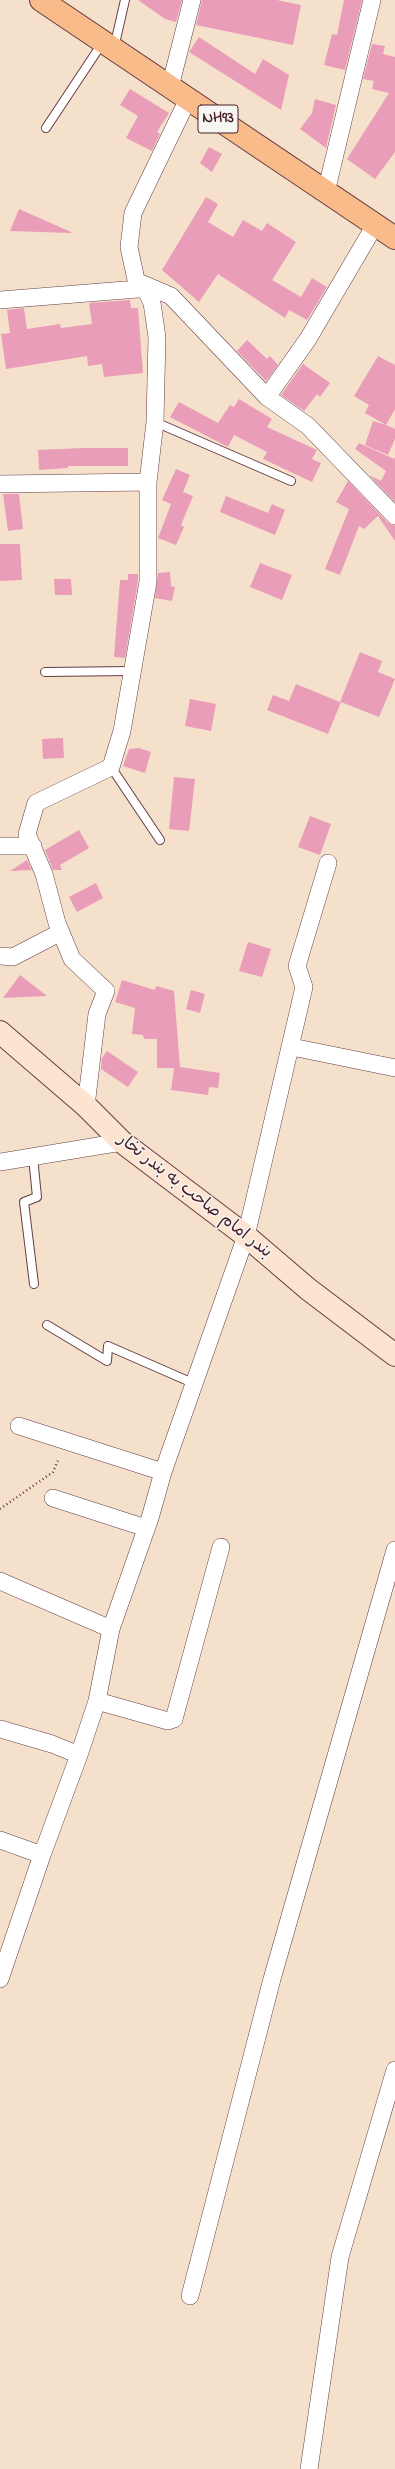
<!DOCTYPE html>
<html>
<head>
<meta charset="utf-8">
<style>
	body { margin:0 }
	canvas { display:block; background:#f5e1cb }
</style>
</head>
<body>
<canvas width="395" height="2469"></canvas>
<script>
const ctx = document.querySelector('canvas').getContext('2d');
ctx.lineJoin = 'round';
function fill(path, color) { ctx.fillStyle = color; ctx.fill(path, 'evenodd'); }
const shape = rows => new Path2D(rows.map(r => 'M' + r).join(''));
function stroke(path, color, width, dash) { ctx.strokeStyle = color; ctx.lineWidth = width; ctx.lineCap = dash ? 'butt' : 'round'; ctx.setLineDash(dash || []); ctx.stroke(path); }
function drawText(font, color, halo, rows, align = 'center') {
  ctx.font = font + ' "Indie Flower","Playpen Sans Arabic",sans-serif'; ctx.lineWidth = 3; ctx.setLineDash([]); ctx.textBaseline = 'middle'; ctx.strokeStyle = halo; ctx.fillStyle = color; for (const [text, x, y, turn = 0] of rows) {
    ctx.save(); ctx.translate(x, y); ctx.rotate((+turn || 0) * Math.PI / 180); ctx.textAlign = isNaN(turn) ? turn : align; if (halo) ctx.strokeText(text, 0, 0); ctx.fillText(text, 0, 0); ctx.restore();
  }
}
const building = shape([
	[138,0,182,0,176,22,165,19],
	[202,0,277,0,301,5,293,45,196,25],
	[344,0,362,0,345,70,324,65,332,34,337,35],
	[199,37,255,74,263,59,289,75,281,110,189,52],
	[372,44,385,46,383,54,395,57,395,152,375,179,347,159,389,93,372,89,374,81,363,79],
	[130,89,169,113,157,132,160,134,152,151,126,138,138,116,120,105],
	[315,99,336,105,326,148,300,129,312,113],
	[209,147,222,154,212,172,200,163],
	[206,197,218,204,208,222,233,237,243,220,262,231,267,223,296,242,272,280,301,297,312,278,327,287,307,320,289,310,285,318,218,274,199,302,162,270],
	[19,209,71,232,71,233,10,231],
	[130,300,131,308,138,308,143,373,104,377,102,364,88,366,87,356,6,369,1,334,10,333,7,310,24,308,27,329,60,324,61,328,92,324,89,303],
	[247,340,267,359,270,356,278,365,266,381,237,351],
	[378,356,395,365,395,409,386,425,395,429,395,439,388,455,365,445,373,421,386,425,365,413,369,405,354,396],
	[303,364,330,383,320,397,317,394,304,411,281,395],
	[239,399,272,419,267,427,317,450,312,459,321,463,312,482,263,459,267,452,234,435,228,447,170,417,179,402,218,423,230,405,234,407],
	[359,443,394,459,395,457,395,502,369,475,381,481,386,471,355,449],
	[82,448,128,448,128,466,68,466,68,468,39,470,38,450],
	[176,469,190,475,183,492,193,496,181,525,184,527,176,545,158,538,171,504,162,500],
	[348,481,388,523,395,526,395,541,378,516,364,529,359,526,340,575,325,569,349,509,336,502],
	[3,494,19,494,23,529,8,531],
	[226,496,268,513,272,504,285,510,275,535,220,512],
	[0,544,20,544,22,580,0,581],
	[260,563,292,575,282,600,250,587],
	[170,572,171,586,175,587,172,601,155,598,158,573],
	[128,574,138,574,138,581,125,658,114,657,120,580,128,580],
	[54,579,71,579,72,595,55,595],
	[360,652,382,661,378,672,395,679,379,717,341,702,328,734,267,710,273,695,289,701,296,684,340,702],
	[190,699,216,704,211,731,185,726],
	[63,738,64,758,43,759,42,739],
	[139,748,151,752,145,773,123,766,129,749],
	[174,777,195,779,189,831,169,829],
	[310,816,331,824,320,855,298,847],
	[79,830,89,848,60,865,62,870,53,870,45,850],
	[27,860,32,870,10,871],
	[96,883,103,898,77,912,69,897],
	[248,942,271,949,262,977,239,971],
	[20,975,47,996,3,998],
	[122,980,155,990,156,986,174,991,180,1067,220,1073,218,1088,209,1087,208,1095,171,1090,174,1068,157,1068,157,1039,144,1039,143,1035,132,1034,135,1008,115,1002],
	[191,990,205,994,200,1013,186,1009],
	[107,1051,138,1072,128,1087,101,1069,102,1058]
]);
const path = shape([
	[0,1509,53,1472,59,1458]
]);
const lane = shape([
	[114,48,125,0],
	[46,128,103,42],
	[155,422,291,481],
	[45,672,132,671],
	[111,767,160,840],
	[33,1157,37,1197,24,1202,34,1284],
	[47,1325,107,1361,108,1346,195,1384]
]);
const street = shape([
	[170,87,192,0],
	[326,192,372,0],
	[143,284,171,296,267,397,308,426,395,516],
	[0,300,138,289],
	[267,397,308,339,375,225],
	[0,484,148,482],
	[0,846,33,846],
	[0,956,13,957,61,932],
	[292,1047,395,1068],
	[86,1106,97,1014,106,991,72,959,57,923,44,874,27,834,36,803,111,767,122,731,148,582,148,482,155,422,157,337,152,303,143,284,138,289,129,247,133,213,188,99],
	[0,1162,122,1142],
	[19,1426,163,1472],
	[53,1498,146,1528],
	[0,1581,111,1629],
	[97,1701,168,1721,174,1719,221,1547],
	[0,1729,52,1744,79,1755],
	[0,1840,42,1855],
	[0,1979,42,1855,79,1755,97,1701,111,1629,150,1518,163,1472,246,1236,304,987,297,966,328,863],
	[190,2296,272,1979,395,1550],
	[309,2469,340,2257,395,2070]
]);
const secondary = shape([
	[0,1032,86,1106,122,1142,246,1236,308,1289,395,1355]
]);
const primary = shape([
	[41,0,395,238]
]);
const shields = [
	[218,119,40]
];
const shieldNames = [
	["NH93",218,119]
];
const streetNames = [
	["بندر امام صاحب به بندر تخار",194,1197,38]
];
fill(building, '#e99db8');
stroke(lane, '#643c43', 10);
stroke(street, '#643c43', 18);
stroke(secondary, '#643c43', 24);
stroke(primary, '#643c43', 24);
stroke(path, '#643c43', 2.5, [1, 3]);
stroke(lane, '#fff', 8);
stroke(street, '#fff', 17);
stroke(secondary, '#fde4d1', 22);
stroke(primary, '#fabb8b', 22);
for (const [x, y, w] of shields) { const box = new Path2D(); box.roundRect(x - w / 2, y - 14, w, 28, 3); ctx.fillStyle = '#f6f6f2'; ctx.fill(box); stroke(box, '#4a1f2b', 1); }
drawText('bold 16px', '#4a1f2b', null, shieldNames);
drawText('17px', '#4a1f2b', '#f6f6f2', streetNames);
</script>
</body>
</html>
